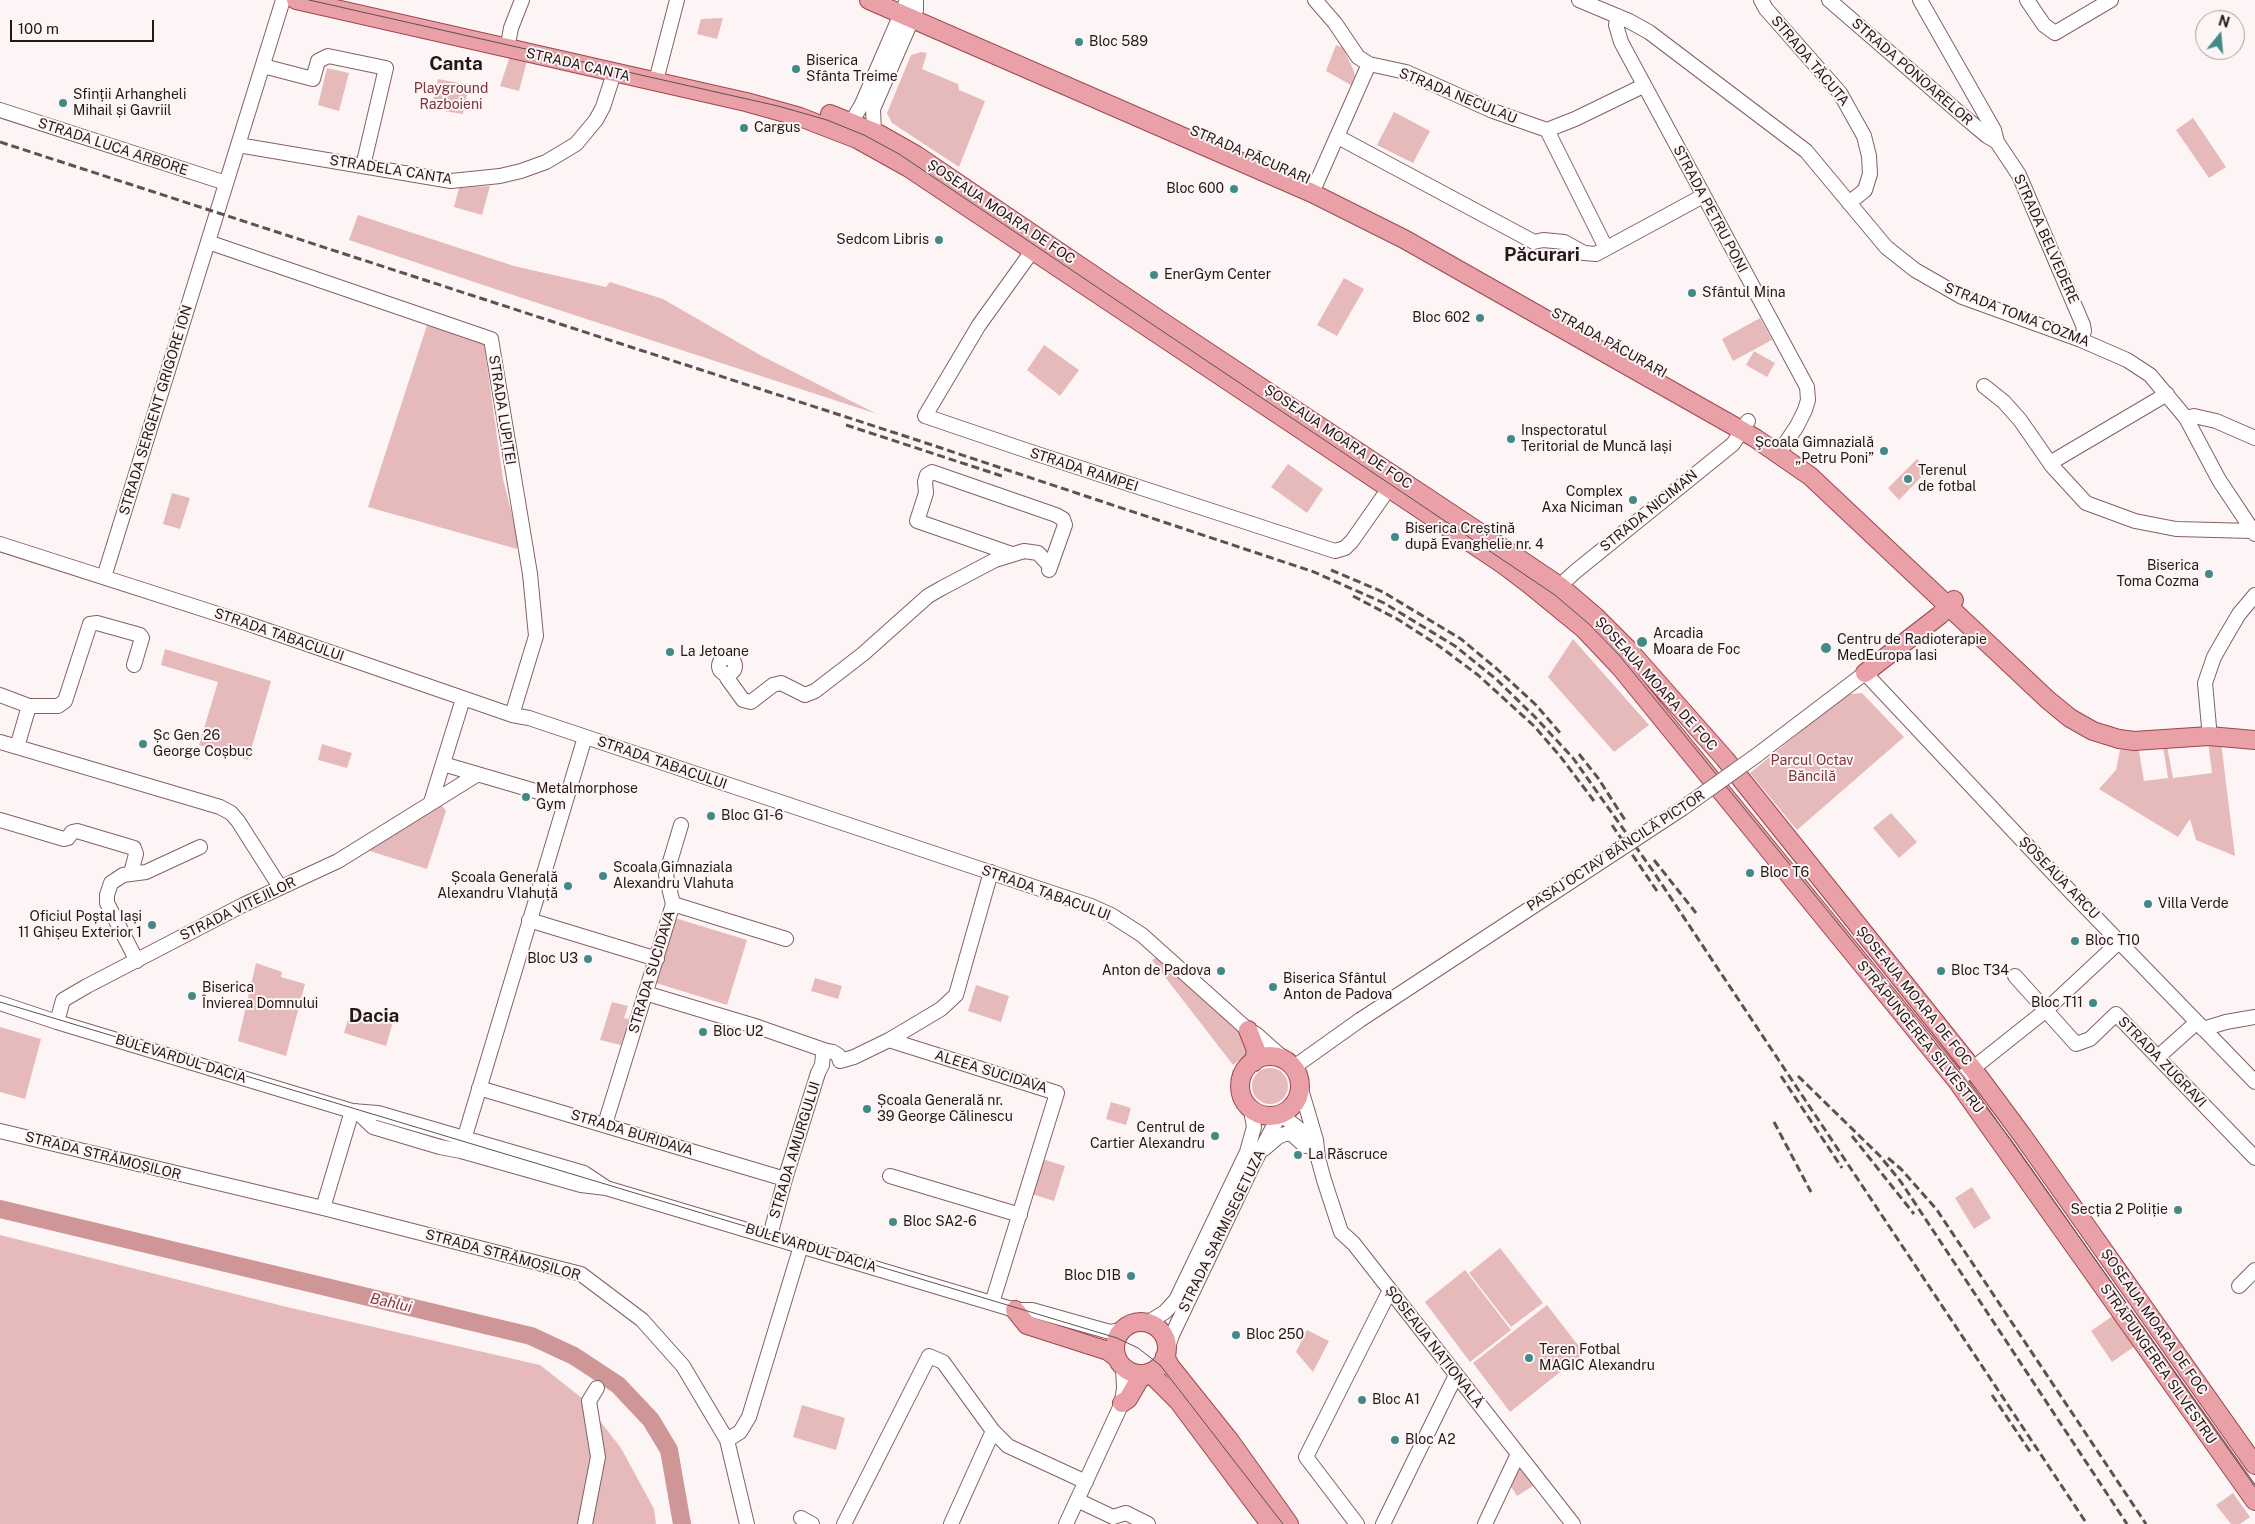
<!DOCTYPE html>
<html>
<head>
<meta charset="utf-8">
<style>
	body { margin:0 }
	#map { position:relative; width:2255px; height:1524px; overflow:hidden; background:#fdf5f5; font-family:"Public Sans",sans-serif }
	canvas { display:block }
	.north { position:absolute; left:2195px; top:10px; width:50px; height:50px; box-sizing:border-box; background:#fdf5f5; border:1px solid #a79c9d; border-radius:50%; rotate:17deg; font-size:14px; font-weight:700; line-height:20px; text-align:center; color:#251718 }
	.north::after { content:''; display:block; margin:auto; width:18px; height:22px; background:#438a86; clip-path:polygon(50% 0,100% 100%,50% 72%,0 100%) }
	.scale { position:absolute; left:10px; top:20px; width:144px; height:22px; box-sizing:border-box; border:2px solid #251718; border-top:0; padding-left:6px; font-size:15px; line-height:18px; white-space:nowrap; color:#251718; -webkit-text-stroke:4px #fdf5f5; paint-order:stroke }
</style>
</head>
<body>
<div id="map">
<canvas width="2255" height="1524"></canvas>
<div class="north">N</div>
<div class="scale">100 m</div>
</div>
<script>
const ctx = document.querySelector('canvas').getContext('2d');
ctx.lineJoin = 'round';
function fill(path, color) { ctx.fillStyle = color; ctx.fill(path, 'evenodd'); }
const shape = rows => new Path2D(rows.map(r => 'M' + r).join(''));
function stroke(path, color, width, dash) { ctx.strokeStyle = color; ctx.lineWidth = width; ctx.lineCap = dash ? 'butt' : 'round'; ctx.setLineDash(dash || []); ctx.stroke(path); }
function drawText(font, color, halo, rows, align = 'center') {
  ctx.font = font + ' "Public Sans",sans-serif'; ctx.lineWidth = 4; ctx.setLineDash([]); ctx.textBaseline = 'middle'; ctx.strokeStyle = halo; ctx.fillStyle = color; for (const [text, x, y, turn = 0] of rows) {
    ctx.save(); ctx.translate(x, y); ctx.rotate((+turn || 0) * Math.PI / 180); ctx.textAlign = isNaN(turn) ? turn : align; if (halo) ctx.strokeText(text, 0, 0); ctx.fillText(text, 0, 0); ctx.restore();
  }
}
const green = shape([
	[723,18,717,39,697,34,701,19],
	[1336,45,1343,48,1353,69,1355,75,1351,85,1326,71],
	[921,52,927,53,922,69,958,84,959,90,985,101,959,167,892,123,887,113,911,55],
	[511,53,528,57,519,91,500,86],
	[327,68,349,73,339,111,318,105],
	[438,79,469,85,463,114,431,109],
	[1394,112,1430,131,1413,163,1377,145],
	[2193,118,2226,167,2209,178,2176,130],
	[490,186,482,215,454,207,459,188],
	[358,215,514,266,606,287,610,282,663,299,760,355,877,414,507,293,349,240],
	[1344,278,1364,289,1337,336,1317,325],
	[1760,318,1772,340,1733,361,1722,339],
	[427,325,484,344,503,479,517,534,517,549,368,507],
	[1044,345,1079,370,1060,396,1027,370],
	[1754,351,1775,363,1767,377,1746,365],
	[1917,459,1928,470,1899,500,1888,488],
	[1288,464,1323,489,1307,513,1271,487],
	[172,493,190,498,180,529,163,524],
	[1573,639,1649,725,1614,752,1548,677],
	[165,649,271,681,248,760,199,745,218,682,161,665],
	[1862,693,1904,737,1797,830,1750,773,1838,701,1850,694],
	[2208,741,2221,742,2235,856,2196,840,2190,819,2178,837,2099,789,2116,770,2120,750,2139,751,2144,781,2168,778,2163,746,2167,746,2173,778,2212,773],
	[322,744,352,753,347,768,318,760],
	[441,804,446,811,427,869,357,847],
	[1891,813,1917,842,1899,858,1873,828],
	[675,918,747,940,727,1005,656,983],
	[1157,957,1245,1037,1249,1053,1233,1065,1152,960],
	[256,963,282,972,281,977,305,984,286,1056,238,1041],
	[815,978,842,986,838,999,811,991],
	[976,985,1009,996,1001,1022,968,1011],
	[612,1002,628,1006,624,1018,629,1019,621,1045,600,1040],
	[351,1009,393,1022,386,1046,344,1033],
	[0,1027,41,1039,25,1099,0,1092],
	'1252 1086a18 18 0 1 1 36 0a18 18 0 1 1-36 0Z',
	[1111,1102,1131,1108,1126,1125,1106,1119],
	[1042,1159,1065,1166,1054,1201,1032,1194],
	[1972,1187,1991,1218,1974,1229,1955,1198],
	[0,1235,291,1308,540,1365,582,1398,621,1448,654,1509,656,1524,0,1524],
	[1500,1248,1543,1303,1511,1327,1469,1273],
	[1465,1270,1511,1330,1470,1362,1425,1302],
	[1547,1305,1584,1353,1510,1412,1473,1363],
	[2114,1315,2135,1346,2112,1362,2091,1331],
	[1307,1330,1329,1341,1313,1372,1296,1352],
	[802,1405,845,1418,836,1450,793,1437],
	[1517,1465,1525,1467,1536,1484,1517,1496,1509,1483],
	[2233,1493,2250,1517,2240,1524,2231,1524,2216,1505]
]);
const river = shape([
	[0,1209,531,1336,574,1356,618,1385,651,1420,669,1450,682,1524]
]);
const minor = shape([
	[1315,0,1335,23,1358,57,1369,64],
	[1579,0,1629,21,1649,32,1806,151,1886,247,1915,270,1962,297,2081,340,2127,360,2150,375,2186,418,2219,480,2255,534],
	[1761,0,1766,9,1840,93,1864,136,1869,156,1870,174,1865,190,1849,203],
	[1829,0,1962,115,1987,136,1997,142],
	[1920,0,1994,130,1997,142,2019,175,2083,325,2084,331,2081,340],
	[2027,0,2044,25,2055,33,2111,0],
	[1618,16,1616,25,1621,42,1807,387,1808,400,1805,410,1797,426,1779,453],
	[507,49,511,28,522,0],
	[263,66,313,79,318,61,328,56,386,68,363,166],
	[658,73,677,0],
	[0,110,226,183],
	[857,130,851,123,862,104,907,0],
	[1547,130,1606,248],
	[874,132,873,109,916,10,916,0],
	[1338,137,1534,242,1543,240,1564,242,1584,253,1596,254,1703,196],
	[238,145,451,181,500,176,521,171,546,162,576,144,596,120,603,107,614,73],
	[1312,193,1369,64,1406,72,1493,111,1547,130,1575,119,1643,86],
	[208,242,491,339,530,574,536,636,512,715],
	[1038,243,979,325,925,416,1028,451,1335,551,1345,548,1352,541,1394,481],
	[1984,386,2004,402,2020,420,2052,466,2086,503,2135,521,2176,529,2252,531],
	[2186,418,2194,416,2216,421,2255,438],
	[2050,463,2167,394],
	[0,544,246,623,512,715,529,718,1091,906,1111,915,1142,935,1248,1030,1256,1034,1283,1058],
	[1012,554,917,521,926,493,925,482,927,475,932,472,1056,515,1063,519,1065,525,1049,570],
	[104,577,283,0],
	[1555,594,1566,580,1576,571,1733,444,1748,421],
	'719 666a8 8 0 1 1 16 0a8 8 0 1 1-16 0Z',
	[727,674,727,678,743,700,751,702,773,685,781,683,805,695,815,691,863,654,928,596,942,588,995,560,1024,551,1038,553,1050,566],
	[0,695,29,706],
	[2209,727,2205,683,2214,657,2226,636,2239,614,2255,595],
	[0,742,220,807,231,813,238,821,280,887],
	[17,747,29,706,58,706,65,701,90,624,97,623,140,635,142,638,134,665],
	[1757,755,1865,673,2068,889,2255,1082],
	[443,764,566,800],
	[431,802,463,699],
	[0,820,64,839,68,838,72,832,77,831,134,848,136,854,131,873],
	[673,904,666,875,681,825],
	[529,920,657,959],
	[137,961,107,903,107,895,111,883,123,875,146,872,200,847],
	[2015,976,2076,1044,2090,1039,2116,1014,2255,1158],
	[645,993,758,1027,827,1051],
	[0,1003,57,1022,352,1111,378,1113,584,1173,605,1187],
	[57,1022,63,1000,87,986,243,905,338,861,478,774],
	[2203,1029,2226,1022,2255,1017],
	[889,1040,1057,1093,992,1303],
	[2158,1057,2197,1022],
	[840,1061,854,1057,889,1040,941,1009,956,995,991,872],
	[1294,1067,1360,1020],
	[1957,1081,2045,1011,2120,941],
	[1300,1086,1316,1140,1318,1158,1324,1180,1341,1232,1354,1244,1573,1524],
	[479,1088,785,1179],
	[356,1111,373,1127,440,1147,461,1151,581,1185,606,1188,1015,1310,1032,1310,1110,1332,1122,1330],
	[605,1124,673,904,786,939],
	[0,1131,323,1208,581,1274,642,1320,683,1366,727,1440,747,1524],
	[462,1146,585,737],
	[1264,1149,1278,1137,1285,1134,1292,1134,1305,1146],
	[890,1176,1020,1215],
	[323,1208,352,1111],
	[770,1236,785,1179,818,1073,822,1065,823,1055,827,1051,833,1052,838,1055,840,1061],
	[2239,1286,2255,1270],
	[1147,1323,1165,1312,1176,1300,1247,1152,1254,1127,1251,1110],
	[1167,1350,1172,1335,1253,1165,1280,1114,1303,1132,1313,1149],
	[727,1440,740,1432,749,1417,801,1246],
	[1077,1500,1113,1517,1126,1513,1148,1524],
	[801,1518,812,1524],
	[585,1524,598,1457,589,1401,597,1388],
	[844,1524,929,1356,943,1362,993,1431,1008,1446,1086,1482],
	[951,1524,993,1431],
	[1066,1524,1122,1403,1124,1388,1123,1366],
	[1357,1524,1306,1457,1390,1290],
	[1383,1524,1456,1375],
	[1485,1524,1518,1454]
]);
const major = shape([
	[296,0,746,102,800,117,857,139,909,168,1504,565,1529,584,1584,629,1620,667,1957,1081,2255,1501],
	[869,0,1312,193,1404,239,1755,438,1810,476,2048,700,2070,718,2093,731,2119,739,2134,741,2209,736,2255,740],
	[830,114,879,134,916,155,1158,319,1512,554,1561,587,1596,617,1627,648,1725,759,1973,1069,2022,1135,2255,1465],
	[1865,673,1940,615,1954,600],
	[1248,1030,1256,1050,1254,1062],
	'1240 1086a30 30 0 1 1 60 0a30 30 0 1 1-60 0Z',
	[1015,1310,1027,1325,1108,1351,1116,1357],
	'1115 1348a26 26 0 1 1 52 0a26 26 0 1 1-52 0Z',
	[1165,1356,1170,1366,1230,1441,1289,1524],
	[1122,1403,1128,1399,1139,1380,1148,1373,1155,1378,1179,1402,1270,1524]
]);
const tram = shape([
	[309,0,778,106,827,120,864,135,899,154,1555,595,1589,624,1619,655,1963,1077,2012,1141,2255,1487],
	[0,1002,1117,1338,1138,1348,1160,1365,1283,1524]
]);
const rail = shape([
	[0,142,920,441,1314,572,1384,603,1455,646,1496,679,1534,716,1573,758,1653,871,2087,1524],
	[846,425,1005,477],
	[1331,570,1383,592,1461,639,1497,669,1536,705,1561,734],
	[1353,596,1399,620,1439,646,1478,675,1534,726,1560,756,1594,801],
	[1579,754,1598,778,1625,820],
	[1612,825,1657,891],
	[1654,860,1696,913],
	[1781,1076,1842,1168],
	[1798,1076,1880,1156,1901,1182,2127,1524],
	[1774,1122,1811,1192],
	[1852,1136,1914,1214],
	[1888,1158,1901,1169,1937,1210,2146,1524],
	[1992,1395,2031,1453]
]);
const minorBridge = shape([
	[1360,1020,1683,808,1757,755]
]);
const markers = [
	[1079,42,5,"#438a86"],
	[796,69,5,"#438a86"],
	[63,103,5,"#438a86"],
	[744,128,5,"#438a86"],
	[1234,189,5,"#438a86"],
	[939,240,5,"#438a86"],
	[1154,275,5,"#438a86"],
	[1692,293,5,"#438a86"],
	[1480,318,5,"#438a86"],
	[1511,439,5,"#438a86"],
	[1884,451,5,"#438a86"],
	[1908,479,5,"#438a86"],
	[1633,500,5,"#438a86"],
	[1395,537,5,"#438a86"],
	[2209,574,5,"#438a86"],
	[1642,642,6,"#438a86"],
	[1826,648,6,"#438a86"],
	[670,652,5,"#438a86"],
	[143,744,5,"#438a86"],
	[526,797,5,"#438a86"],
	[711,816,5,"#438a86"],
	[1750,873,5,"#438a86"],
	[603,876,5,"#438a86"],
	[568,886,5,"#438a86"],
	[2148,904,5,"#438a86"],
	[152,925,5,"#438a86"],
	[2075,941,5,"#438a86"],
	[588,959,5,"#438a86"],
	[1221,971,5,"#438a86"],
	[1941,971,5,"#438a86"],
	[1273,987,5,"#438a86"],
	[192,996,5,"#438a86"],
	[2093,1003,5,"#438a86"],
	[703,1032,5,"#438a86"],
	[867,1109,5,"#438a86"],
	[1215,1136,5,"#438a86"],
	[1298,1155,5,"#438a86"],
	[2178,1210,5,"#438a86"],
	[893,1222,5,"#438a86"],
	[1131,1276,5,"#438a86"],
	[1236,1335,5,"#438a86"],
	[1529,1358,5,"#438a86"],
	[1362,1400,5,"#438a86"],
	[1395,1440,5,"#438a86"]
];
const poiNames = [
	["Bloc 589",1089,42],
	["Biserica",806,61],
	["Sfânta Treime",806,77],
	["Sfinții Arhangheli",73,95],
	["Mihail și Gavriil",73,111],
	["Cargus",754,128],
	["Bloc 600",1224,189,"right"],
	["Sedcom Libris",929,240,"right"],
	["EnerGym Center",1164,275],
	["Sfântul Mina",1702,293],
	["Bloc 602",1470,318,"right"],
	["Inspectoratul",1521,431],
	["Teritorial de Muncă Iași",1521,447],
	["Şcoala Gimnazială",1874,443,"right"],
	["„Petru Poni”",1874,459,"right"],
	["Terenul",1918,471],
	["de fotbal",1918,487],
	["Complex",1623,492,"right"],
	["Axa Niciman",1623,508,"right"],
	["Biserica Creștină",1405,529],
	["după Evanghelie nr. 4",1405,545],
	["Biserica",2199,566,"right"],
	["Toma Cozma",2199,582,"right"],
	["Arcadia",1653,634],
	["Moara de Foc",1653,650],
	["Centru de Radioterapie",1837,640],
	["MedEuropa Iasi",1837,656],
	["La Jetoane",680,652],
	["Șc Gen 26",153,736],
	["George Coșbuc",153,752],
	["Metalmorphose",536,789],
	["Gym",536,805],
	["Bloc G1-6",721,816],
	["Scoala Gimnaziala",613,868],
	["Alexandru Vlahuta",613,884],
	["Bloc T6",1760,873],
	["Școala Generală",558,878,"right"],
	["Alexandru Vlahuță",558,894,"right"],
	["Villa Verde",2158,904],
	["Oficiul Poștal Iași",142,917,"right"],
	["11 Ghișeu Exterior 1",142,933,"right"],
	["Bloc T10",2085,941],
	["Bloc U3",578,959,"right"],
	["Anton de Padova",1211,971,"right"],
	["Bloc T34",1951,971],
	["Biserica Sfântul",1283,979],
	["Anton de Padova",1283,995],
	["Biserica",202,988],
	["Învierea Domnului",202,1004],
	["Bloc T11",2083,1003,"right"],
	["Bloc U2",713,1032],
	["Școala Generală nr.",877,1101],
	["39 George Călinescu",877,1117],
	["Centrul de",1205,1128,"right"],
	["Cartier Alexandru",1205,1144,"right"],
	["La Răscruce",1308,1155],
	["Secția 2 Poliție",2168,1210,"right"],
	["Bloc SA2-6",903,1222],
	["Bloc D1B",1121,1276,"right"],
	["Bloc 250",1246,1335],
	["Teren Fotbal",1539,1350],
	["MAGIC Alexandru",1539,1366],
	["Bloc A1",1372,1400],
	["Bloc A2",1405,1440]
];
const streetNames = [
	["STRADA TĂCUTA",1810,61,50],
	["STRADA CANTA",578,65,13],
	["STRADA PONOARELOR",1912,72,41],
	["STRADA NECULAU",1458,96,22],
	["STRADA LUCA ARBORE",113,147,18],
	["STRADA PĂCURARI",1250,155,23],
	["STRADELA CANTA",391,170,9],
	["STRADA PETRU PONI",1710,209,62],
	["ȘOSEAUA MOARA DE FOC",1001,212,34],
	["STRADA BELVEDERE",2046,239,66],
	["STRADA TOMA COZMA",2017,315,21],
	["STRADA PĂCURARI",1609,343,29],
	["STRADA SERGENT GRIGORE ION",156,410,-73],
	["STRADA LUPIȚEI",502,410,81],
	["ȘOSEAUA MOARA DE FOC",1338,437,34],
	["STRADA RAMPEI",1084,470,18],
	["STRADA NICIMAN",1649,511,-39],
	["STRADA TABACULUI",279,635,19],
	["ȘOSEAUA MOARA DE FOC",1656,684,48],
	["STRADA TABACULUI",662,763,19],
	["PASAJ OCTAV BĂNCILĂ PICTOR",1616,851,-33],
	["ȘOSEAUA ARCU",2059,878,46],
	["STRADA TABACULUI",1046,893,20],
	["STRADA VITEJILOR",238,909,-26],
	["STRADA SUCIDAVA",652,972,-73],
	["ȘOSEAUA MOARA DE FOC",1914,996,51],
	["STRĂPUNGEREA SILVESTRU",1920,1037,51],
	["BULEVARDUL DACIA",181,1059,17],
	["STRADA ZUGRAVI",2162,1062,46],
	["ALEEA SUCIDAVA",991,1072,17],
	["STRADA BURIDAVA",632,1133,17],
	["STRADA AMURGULUI",795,1150,-73],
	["STRADA STRĂMOȘILOR",103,1156,14],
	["STRADA SARMISEGETUZA",1222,1231,-64],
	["BULEVARDUL DACIA",811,1248,17],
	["STRADA STRĂMOȘILOR",503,1255,15],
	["ȘOSEAUA MOARA DE FOC",2154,1322,55],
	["ȘOSEAUA NAȚIONALĂ",1434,1347,52],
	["STRĂPUNGEREA SILVESTRU",2158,1364,55]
];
const parkNames = [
	["Playground",451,89],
	["Razboieni",451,105],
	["Parcul Octav",1812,761],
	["Băncilă",1812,777]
];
const waterNames = [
	["Bahlui",391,1303,13]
];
const districtNames = [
	["Canta",456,64],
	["Păcurari",1542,255],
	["Dacia",374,1016]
];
fill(green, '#e6b9ba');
stroke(river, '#cf9697', 18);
stroke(minor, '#846162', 16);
stroke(major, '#9b474e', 20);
stroke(minor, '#fff', 14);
stroke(major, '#e9a0a6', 18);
stroke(tram, '#5d5152', 1);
stroke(rail, '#5d5152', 3, [8, 4]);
stroke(minorBridge, '#846162', 16, []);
stroke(minorBridge, '#fff', 14);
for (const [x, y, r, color] of markers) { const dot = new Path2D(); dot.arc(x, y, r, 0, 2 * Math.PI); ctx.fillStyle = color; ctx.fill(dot); stroke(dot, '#fdf5f5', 2); }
drawText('14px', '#251718', '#fdf5f5', poiNames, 'left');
drawText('14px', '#251718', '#fdf5f5', streetNames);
drawText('14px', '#7c353a', '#fdf5f5', parkNames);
drawText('italic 15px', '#81393f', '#fdf5f5', waterNames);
drawText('bold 19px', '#251718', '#fdf5f5', districtNames);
</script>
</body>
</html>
